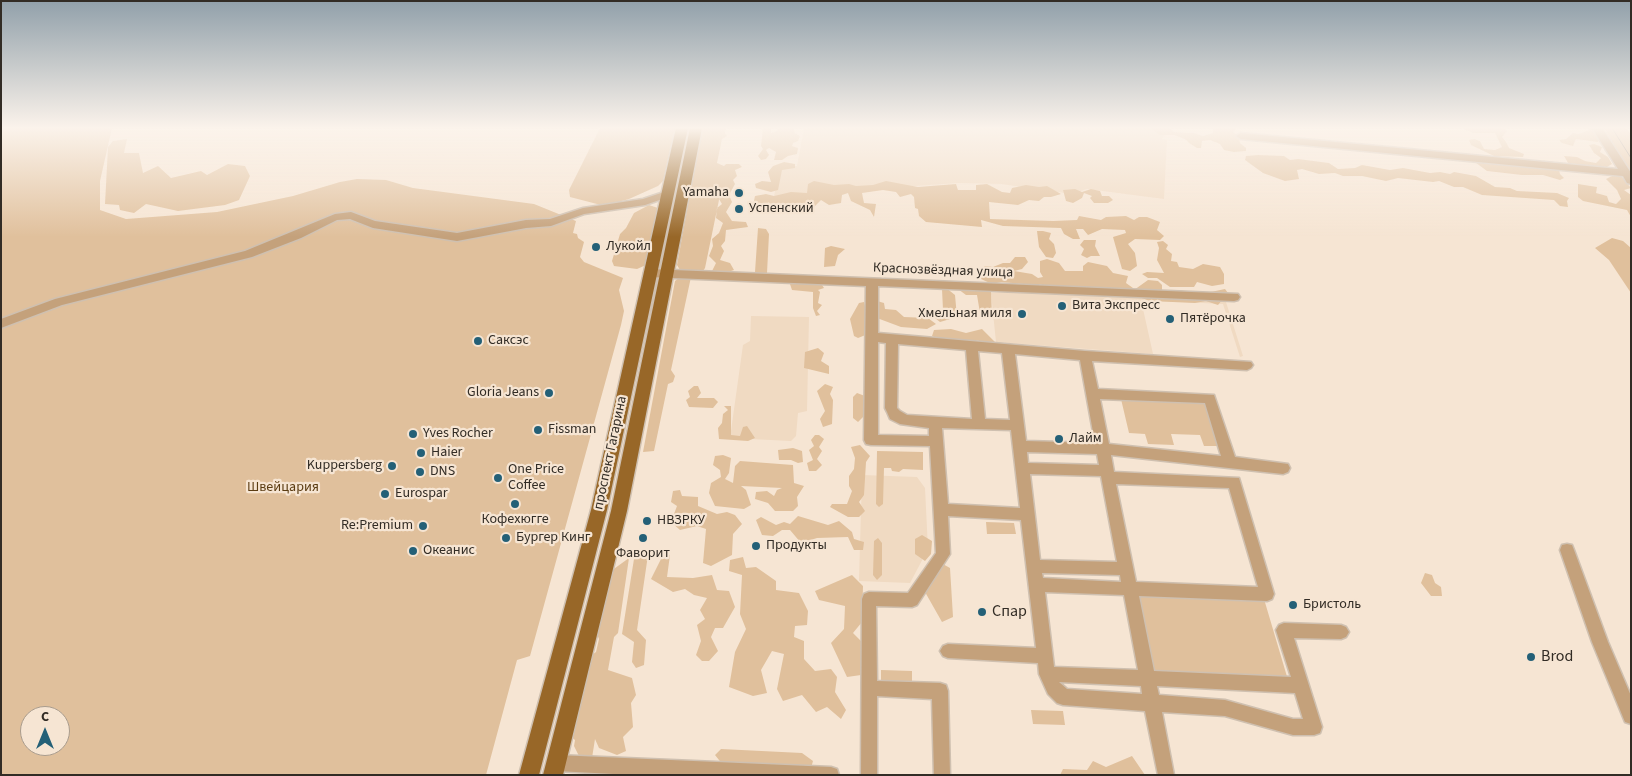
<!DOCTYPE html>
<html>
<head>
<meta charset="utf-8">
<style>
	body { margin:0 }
	#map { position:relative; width:1632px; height:776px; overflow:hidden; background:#f6e5d3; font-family:"Source Sans 3",sans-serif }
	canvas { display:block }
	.frame { position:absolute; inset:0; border:2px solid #322c25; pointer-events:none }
	.north { position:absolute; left:20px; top:706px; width:50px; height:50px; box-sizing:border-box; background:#f6e5d3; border:1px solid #a89b8d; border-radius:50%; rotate:0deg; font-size:14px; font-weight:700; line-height:20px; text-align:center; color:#322c25 }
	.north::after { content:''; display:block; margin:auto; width:18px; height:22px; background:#246077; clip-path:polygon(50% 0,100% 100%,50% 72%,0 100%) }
</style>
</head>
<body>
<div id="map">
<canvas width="1632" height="776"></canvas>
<div class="frame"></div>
<div class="north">С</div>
</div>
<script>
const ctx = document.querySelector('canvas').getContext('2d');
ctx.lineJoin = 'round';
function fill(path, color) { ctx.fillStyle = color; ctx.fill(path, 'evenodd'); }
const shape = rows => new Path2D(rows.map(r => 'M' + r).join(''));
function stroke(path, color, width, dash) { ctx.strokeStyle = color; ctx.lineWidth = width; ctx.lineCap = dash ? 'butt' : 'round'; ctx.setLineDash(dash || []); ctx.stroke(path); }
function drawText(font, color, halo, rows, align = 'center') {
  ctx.font = font + ' "Source Sans 3",sans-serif'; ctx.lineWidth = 4.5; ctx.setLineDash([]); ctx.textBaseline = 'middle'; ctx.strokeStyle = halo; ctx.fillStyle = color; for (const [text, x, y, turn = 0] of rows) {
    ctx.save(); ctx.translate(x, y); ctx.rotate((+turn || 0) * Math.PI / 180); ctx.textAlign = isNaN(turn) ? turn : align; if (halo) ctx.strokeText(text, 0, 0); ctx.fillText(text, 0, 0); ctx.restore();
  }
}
const built = shape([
	[804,128,1163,128,1166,134,1162,139,1167,140,1164,199,1087,189,1072,194,1001,184,959,183,857,190,812,197,774,196,780,166,797,166],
	[1009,292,1226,302,1243,356,1240,357,1223,304,1141,300,1153,354,996,342,991,293],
	[751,316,809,317,807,411,798,413,796,436,791,441,730,438,743,345,750,341],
	[862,475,917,477,925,488,928,549,910,583,859,581]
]);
const green = shape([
	[1,128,112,128,100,181,100,210,126,219,217,212,293,196,340,182,357,179,386,180,413,188,534,204,576,221,573,233,577,234,578,238,584,242,580,257,584,262,623,278,619,290,624,311,621,325,530,656,517,660,486,775,1,775],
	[30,716,60,716,60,746,30,746],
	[600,128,675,128,663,181,658,186,629,199,611,204,597,204,570,197,569,190],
	[702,128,726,128,725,133,727,136,722,139,717,163,724,166,726,164,739,164,742,167,735,170,737,176,733,180,735,184,729,195,732,202,726,212,732,221,746,222,748,227,726,230,725,241,721,246,724,251,720,260,730,263,734,270,719,275,711,273,716,263,709,256,713,246,712,239,719,233,723,223,716,218,717,208,722,204,719,199,720,195,705,268,703,271,685,271,680,270,677,265],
	[763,128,771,128,771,133,777,131,779,128,793,128,795,133,800,136,798,141,793,143,792,146,798,148,797,154,788,156,782,160,774,160,776,152,769,148,766,150,769,155,766,159,761,160,758,156,763,149,761,146],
	[1154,128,1170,128,1174,132,1194,133,1203,136,1213,133,1213,128,1237,128,1233,132,1239,137,1240,143,1246,148,1246,151,1234,152,1224,150,1220,144,1210,140,1202,141,1201,148,1197,148,1189,143,1185,139,1174,135,1160,135,1153,130],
	[1462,128,1504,128,1507,131,1502,137,1506,142,1509,148,1524,154,1523,157,1494,156,1471,145,1469,140,1474,139,1480,141,1484,149,1495,150,1502,147,1495,133,1473,133],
	[1588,128,1593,128,1600,137,1598,142,1576,139,1573,146,1562,143,1559,140,1566,139,1573,133,1579,134,1589,130],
	[1604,128,1626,128,1631,134,1631,174],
	[127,139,124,153,139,153,143,173,158,166,171,178,201,171,207,175,228,164,245,166,250,176,239,200,225,205,178,211,146,204,134,213,120,210,119,205,105,204,108,147,113,141],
	[1594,144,1602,147,1600,152,1608,157,1612,164,1607,167,1583,165,1568,163,1564,156,1577,157,1585,161,1596,163,1601,158,1594,153,1589,145],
	[1258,155,1284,156,1290,160,1298,159,1329,163,1338,169,1355,168,1362,165,1390,170,1403,168,1430,173,1440,172,1450,174,1454,172,1476,176,1495,187,1510,188,1517,191,1557,193,1569,198,1567,201,1568,207,1560,206,1554,200,1482,195,1463,187,1454,187,1439,181,1433,182,1398,178,1386,181,1362,176,1343,176,1335,173,1319,174,1302,169,1297,170,1299,179,1285,181,1263,173,1245,160,1246,156],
	[1472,160,1559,170,1560,174,1564,178,1560,180,1543,175,1522,175,1487,171],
	[784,162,795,164,795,168,782,170,778,190,771,192,756,188,755,184,762,181,771,182,768,172,773,166],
	[1614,175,1621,176,1631,188,1624,190,1631,195,1631,217,1627,210,1583,201,1578,197,1578,184,1597,187,1596,193,1607,196,1609,202,1616,204,1621,199,1617,190,1606,179],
	[814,181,834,185,849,184,856,186,873,185,886,181,918,187,956,184,958,190,976,190,976,185,987,184,1002,192,1010,193,1012,188,1026,185,1039,187,1047,186,1061,194,1051,197,1044,197,1039,201,1029,200,1018,205,989,202,990,219,1053,221,1077,220,1079,216,1101,220,1106,217,1126,216,1134,220,1139,217,1147,217,1160,222,1157,230,1164,236,1160,240,1135,239,1128,244,1135,253,1137,266,1130,271,1122,269,1113,237,1126,233,1125,230,1102,229,1088,235,1083,229,1076,229,1080,239,1073,239,1064,234,1061,228,1003,226,981,220,982,227,926,222,919,216,918,209,915,208,914,197,911,194,900,197,896,192,883,190,862,193,864,203,876,204,874,217,870,210,851,201,848,193,842,195,841,203,829,205,821,200,813,208,798,209,785,206,780,209,771,209,769,202,762,210,757,210,753,205,755,196,766,194,774,196,791,192,807,193,808,184],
	[1075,189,1082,192,1091,189,1100,191,1102,196,1109,196,1113,200,1108,203,1094,203,1090,198,1092,196,1084,193,1082,198,1073,203,1066,201,1063,190],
	[649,205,658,208,646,265,637,269,614,266,612,261,620,234,626,228,634,213],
	[758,228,766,229,769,234,767,273,761,275,755,272],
	[1037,231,1043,231,1051,233,1049,239,1054,244,1056,253,1053,258,1046,257,1039,247],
	[1612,238,1623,241,1631,248,1631,293,1609,260,1595,248],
	[1084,240,1096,240,1095,246,1100,256,1091,256,1087,258,1081,255,1084,249,1080,245],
	[1163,241,1168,245,1166,249,1172,254,1171,261,1177,262,1179,267,1193,269,1203,264,1220,267,1224,274,1224,284,1212,286,1197,282,1194,287,1170,287,1157,278,1148,278,1142,274,1147,272,1164,273,1157,260,1159,248,1157,242],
	[831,246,845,249,838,255,835,266,824,267,825,248],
	[1015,257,1025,257,1028,262,1022,269,1014,271,1032,274,1038,278,1043,277,1040,272,1040,261,1047,259,1059,263,1065,271,1083,271,1083,266,1088,262,1107,266,1113,273,1128,276,1126,283,1133,288,1127,292,1052,289,1040,284,1030,287,1023,284,1001,282,992,284,981,279,979,271,985,266,993,267,1003,263,1010,263],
	[691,277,671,370,675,376,673,382,668,384,654,451,643,452,675,281,679,278],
	[1148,280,1158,281,1162,285,1162,291,1176,290,1206,293,1225,289,1228,293,1218,305,1206,301,1195,303,1150,301,1136,296,1134,290],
	[789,281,822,285,824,288,818,290,820,292,818,303,822,305,817,311,820,315,816,316,813,308,813,292,792,290],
	[945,287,955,295,957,317,940,322,935,318,943,310,942,289],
	[958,289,991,291,992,318,980,313,977,295,966,295],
	[877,301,884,303,885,309,896,310,904,317,928,318,936,324,927,329,901,327,877,318],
	[864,302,869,323,868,334,858,338,854,336,850,319,859,303],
	[951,329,966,333,982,329,995,342,1045,348,988,345,977,340,940,340,932,336,934,330],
	[818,348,824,353,821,361,829,366,829,374,804,368,805,352],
	[825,384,833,387,830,394,833,400,832,424,823,427,820,419,825,411,817,391],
	[694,386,698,386,701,393,697,398,714,398,718,402,713,408,689,407,686,400,690,397,688,391],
	[857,393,865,396,865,415,858,422,853,418,853,397],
	[1121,399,1204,401,1218,446,1204,446,1200,435,1171,434,1174,445,1148,444,1145,434,1129,433],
	[724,406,731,406,731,435,740,436,743,427,747,426,755,438,748,441,719,439,718,428,722,423,723,414,728,410],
	[815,435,819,435,824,439,819,447,822,451,817,459,822,465,816,471,809,471,807,463,813,460,809,450,814,446,811,440],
	[860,445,870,456,866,462,864,495,859,502,865,511,859,517,848,517,830,507,832,504,847,504,852,491,849,486,849,476,854,469,855,458,851,447],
	[793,448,802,451,803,462,798,463,791,460,779,460,778,450],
	[877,451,923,452,923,470,903,469,899,472,892,471,891,468,884,468,883,504,879,507,876,504],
	[723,455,731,458,729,473,725,479,733,483,735,466,740,461,793,465,794,483,804,486,797,497,798,506,793,511,775,511,768,503,755,499,756,492,767,491,774,496,777,490,782,488,741,486,746,490,751,505,744,509,715,506,709,493,711,483,721,477,720,470,713,465,715,456],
	[680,490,682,496,698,497,698,506,717,514,727,512,735,515,742,524,733,534,732,555,711,566,703,563,706,529,697,526,680,530,671,522,677,506,671,502,673,491],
	[798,516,828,525,839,521,852,532,854,539,864,542,863,550,854,550,848,537,817,538,801,543,790,530,782,530,773,536,762,535,756,520,761,517,776,525,784,522,790,524],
	[986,522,1014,523,1016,534,987,534],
	[922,535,932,541,931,554,925,561,915,554,915,539],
	[878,538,882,543,882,575,877,580,873,575,874,541],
	[642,553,648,555,637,630,646,640,644,665,636,668,632,662,634,642,622,634,634,559],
	[664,553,670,555,667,577,693,578,712,575,717,590,729,591,735,607,723,628,715,628,711,637,718,651,709,661,702,661,696,655,701,641,697,625,705,619,700,610,707,598,694,595,685,589,673,592,651,579],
	[743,557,746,568,756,567,776,581,776,590,799,593,808,611,807,625,795,626,794,637,804,641,804,659,815,671,831,669,837,677,835,692,846,710,841,719,827,707,816,712,802,695,783,701,777,689,784,654,772,651,761,670,767,693,753,696,729,687,735,652,746,629,740,614,742,575,729,571,730,560],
	[629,558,618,633,614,637,608,670,632,678,636,695,631,703,633,727,623,737,626,751,617,755,599,748,595,739,592,758,579,756,574,746,575,740,569,735,576,720,579,693,587,680,585,660,596,652,599,639,597,634,611,571],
	[941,563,950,568,953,617,942,622,925,592],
	[1425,573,1432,575,1435,583,1441,587,1442,596,1431,596,1421,583],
	[852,575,863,586,862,622,853,633,864,644,861,675,847,677,831,643,844,629,845,606,819,600,815,591],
	[1136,594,1264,599,1288,680,1152,674],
	[881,670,912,671,912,685,881,684],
	[1031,710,1063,711,1065,725,1033,724],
	[721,749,802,753,813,761,811,768,723,765,715,755],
	[1132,756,1145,775,1060,775,1063,769,1087,770,1093,761,1106,767]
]);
const minor = shape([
	[1592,128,1602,128,1631,173,1631,184,1627,183,1623,176,1241,139,1236,136,1241,133,1618,169,1592,128],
	[667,191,672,194,671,196,645,205,584,214,551,226,526,228,457,241,373,228,350,219,337,220,301,238,252,257,62,305,1,328,1,319,55,299,245,251,335,214,351,212,375,221,457,233,526,220,550,219,583,208,643,199,667,191],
	[650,269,1238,294,1240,297,1238,300,1234,301,878,286,878,333,1085,351,1251,362,1253,365,1251,368,1247,370,1092,361,1098,389,1214,395,1235,457,1288,464,1290,468,1288,472,1283,474,1111,455,1114,472,1239,478,1274,594,1272,599,1267,601,1139,596,1154,671,1291,677,1276,630,1279,625,1284,623,1341,625,1346,627,1349,632,1346,637,1341,639,1294,638,1322,727,1320,733,1314,735,1293,735,1225,716,1162,712,1174,775,1158,775,1145,711,1063,705,1057,703,1048,694,1039,674,1038,663,948,658,943,656,940,651,943,646,948,644,1036,648,1021,520,948,516,950,554,917,605,912,607,876,606,877,681,940,683,946,685,948,691,950,775,934,775,932,699,877,696,877,775,861,775,862,599,864,594,869,592,908,593,936,553,930,446,871,445,866,444,864,440,866,286,650,277,644,273,650,269],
	[878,342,886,343,885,408,887,412,890,419,900,424,929,428,929,436,878,435,878,342],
	[898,344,966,350,972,419,907,415,900,411,897,408,898,344],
	[978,351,1002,353,1010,420,985,419,978,351],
	[1015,354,1080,360,1095,443,1026,441,1015,354],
	[1100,399,1205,403,1221,456,1109,444,1100,399],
	[942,428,1011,430,1020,508,948,504,942,428],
	[1027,452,1097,454,1099,465,1028,463,1027,452],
	[1030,474,1101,476,1117,562,1040,560,1030,474],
	[1116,484,1229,488,1258,587,1136,582,1116,484],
	[1042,573,1120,575,1121,582,1043,578,1042,573],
	[1045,592,1124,595,1138,670,1054,667,1045,592],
	[1059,682,1141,686,1142,694,1067,689,1059,682],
	[1157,686,1295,693,1303,719,1293,719,1225,700,1159,695,1157,686],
	[1567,544,1572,545,1574,550,1608,642,1631,696,1631,724,1625,722,1592,642,1560,550,1562,545,1567,544],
	[556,755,831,767,837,769,839,775,633,775,556,771,550,769,548,763,550,757,556,755]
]);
const major = shape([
	[676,128,688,128,607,510,539,775,519,775,591,510,676,128],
	[690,128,702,128,627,511,563,775,543,775,611,511,690,128]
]);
const tram = shape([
	[1612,128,1631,158]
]);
const markers = [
	[739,193,5,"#246077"],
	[739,209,5,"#246077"],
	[596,247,5,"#246077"],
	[1062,306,5,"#246077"],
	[1022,314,5,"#246077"],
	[1170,319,5,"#246077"],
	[478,341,5,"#246077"],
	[549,393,5,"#246077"],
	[538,430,5,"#246077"],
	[413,434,5,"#246077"],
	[1059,439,5,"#246077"],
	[421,453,5,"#246077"],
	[392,466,5,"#246077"],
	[420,472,5,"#246077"],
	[498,478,5,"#246077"],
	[385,494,5,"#246077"],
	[515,504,5,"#246077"],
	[647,521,5,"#246077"],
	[423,526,5,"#246077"],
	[506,538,5,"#246077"],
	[643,538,5,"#246077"],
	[756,546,5,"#246077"],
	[413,551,5,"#246077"],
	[1293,605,5,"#246077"],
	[982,612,5,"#246077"],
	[1531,657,5,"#246077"]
];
const poiNames = [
	["Yamaha",729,193,"right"],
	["Успенский",749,209],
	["Лукойл",606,247],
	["Вита Экспресс",1072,306],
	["Хмельная миля",1012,314,"right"],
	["Пятёрочка",1180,319],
	["Саксэс",488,341],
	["Gloria Jeans",539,393,"right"],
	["Fissman",548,430],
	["Yves Rocher",423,434],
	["Лайм",1069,439],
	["Haier",431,453],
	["Kuppersberg",382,466,"right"],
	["One Price",508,470],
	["Coffee",508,486],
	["DNS",430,472],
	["Eurospar",395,494],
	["Кофехюгге",515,520,"center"],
	["НВЗРКУ",657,521],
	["Re:Premium",413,526,"right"],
	["Бургер Кинг",516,538],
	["Продукты",766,546],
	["Океанис",423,551],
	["Фаворит",643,554,"center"],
	["Бристоль",1303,605]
];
const streetNames = [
	["Краснозвёздная улица",943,271,2],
	["проспект Гагарина",611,453,-78]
];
const parkNames = [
	["Швейцария",283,488]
];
const nearPoinames = [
	["Спар",992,612],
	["Brod",1541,657]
];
fill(built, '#f0dac2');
fill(green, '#e0c09c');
stroke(minor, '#cfc0b0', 3);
stroke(major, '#cfc0b0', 3);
fill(minor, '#c4a17b');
fill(major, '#986728');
stroke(tram, '#908579', 1);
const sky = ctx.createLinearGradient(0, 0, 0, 237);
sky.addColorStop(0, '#91a0aa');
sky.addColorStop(0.54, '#fbf3eb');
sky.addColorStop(1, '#fbf3eb00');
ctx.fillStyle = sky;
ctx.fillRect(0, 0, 1632, 237);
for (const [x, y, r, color] of markers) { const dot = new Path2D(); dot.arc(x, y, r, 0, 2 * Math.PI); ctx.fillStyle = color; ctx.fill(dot); stroke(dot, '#f6e5d3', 2); }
drawText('14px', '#322c25', '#f6e5d3', poiNames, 'left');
drawText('14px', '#322c25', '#f6e5d3', streetNames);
drawText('14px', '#5b3c12', '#f6e5d3', parkNames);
drawText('16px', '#322c25', '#f6e5d3', nearPoinames, 'left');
</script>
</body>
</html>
